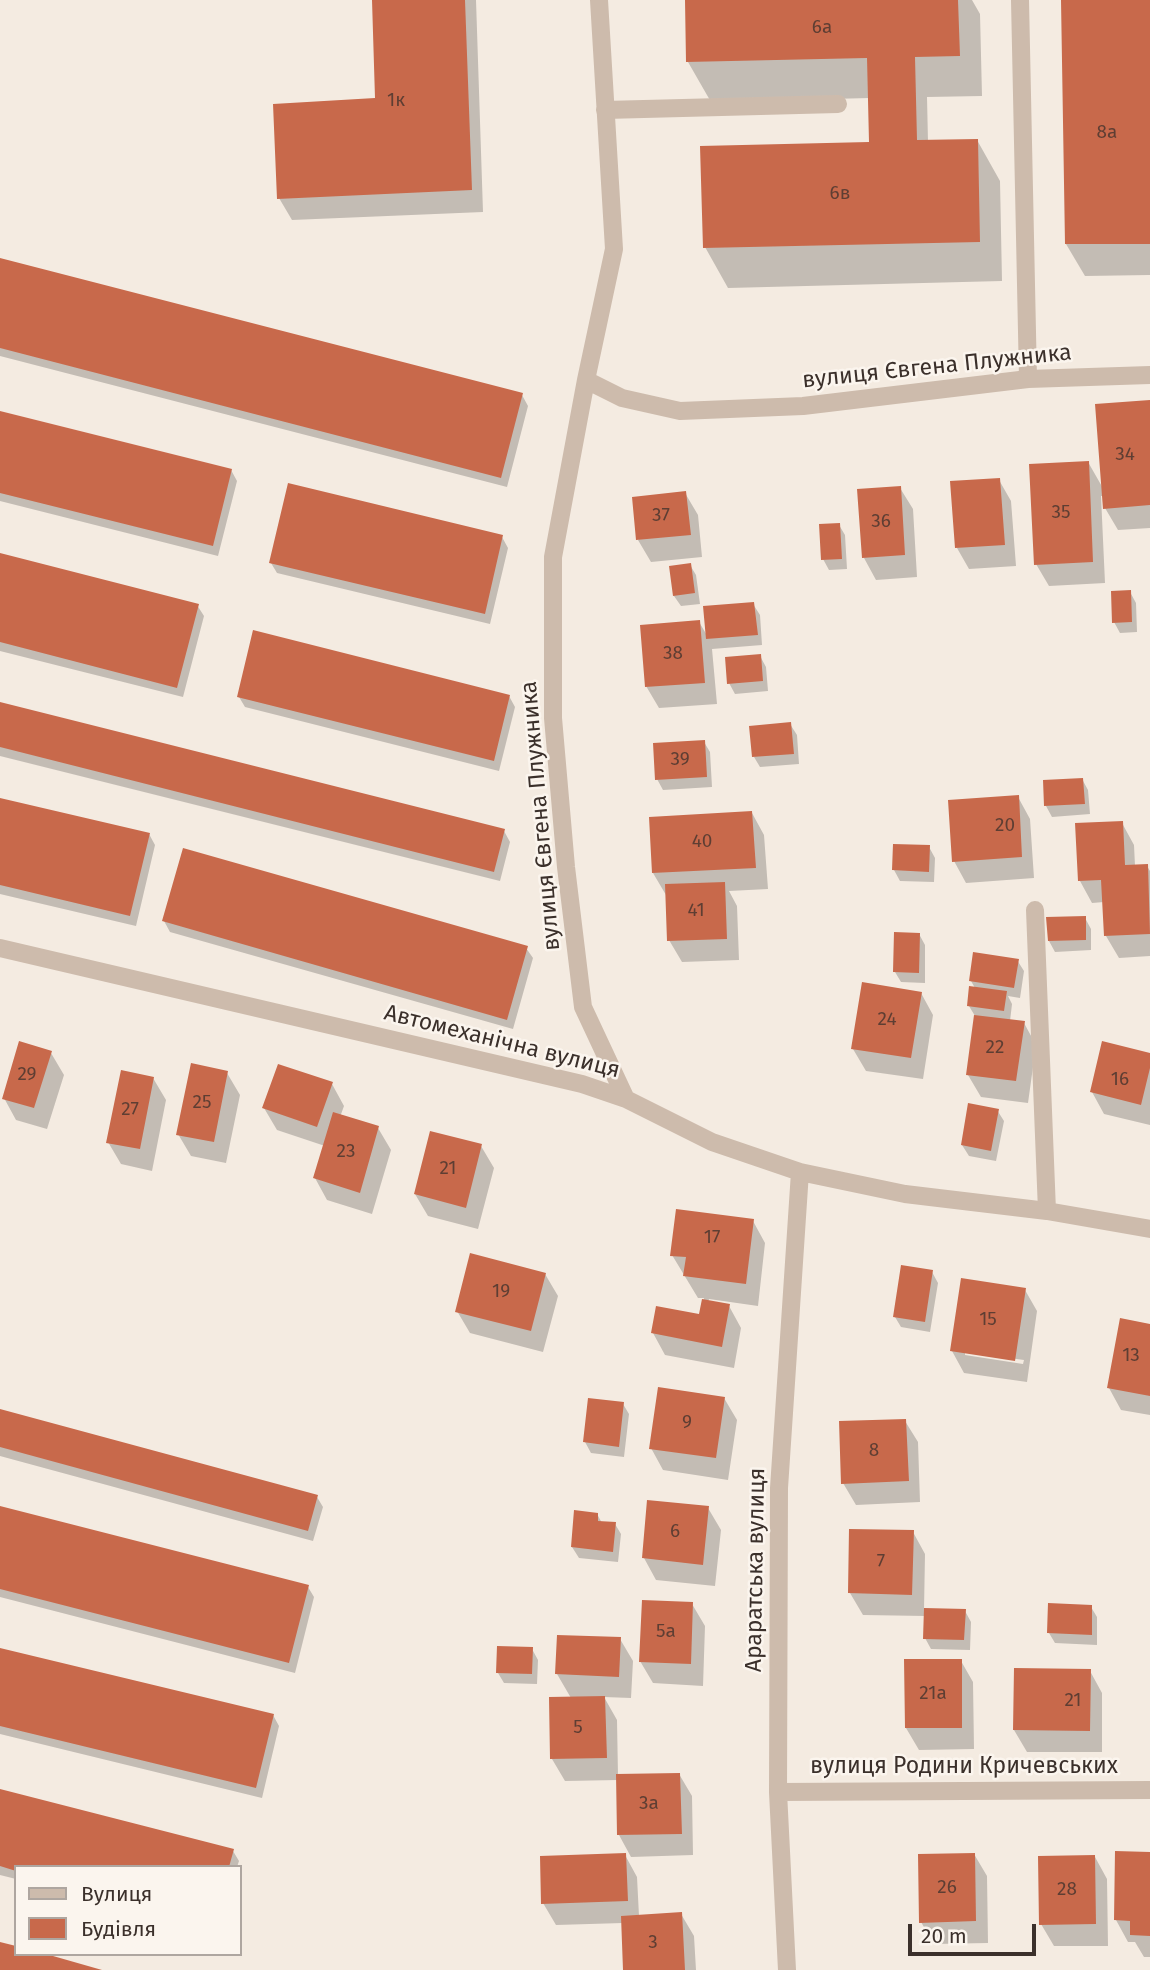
<!DOCTYPE html>
<html>
<head>
<meta charset="utf-8">
<style>
	body { margin:0 }
	#map { position:relative; width:1150px; height:1970px; overflow:hidden; background:#f4ebe1; font-family:"Fira Sans",sans-serif }
	canvas { display:block }
	.legend { position:absolute; left:14px; top:1865px; width:228px; height:91px; box-sizing:border-box; background:#fbf5ee; border:2px solid #aea6a0; margin:0; padding:9px 12px; list-style:none; font-size:21px; color:#3b302b }
	.legend li { display:flex; align-items:center; gap:14px; height:35px }
	.legend b { width:35px; border:2px solid #aea6a0 }
	.scale { position:absolute; left:908px; top:1924px; width:128px; height:32px; box-sizing:border-box; border:4px solid #3b302b; border-top:0; padding-left:9px; font-size:21px; line-height:24px; white-space:nowrap; color:#3b302b; -webkit-text-stroke:5px #fbf5ee; paint-order:stroke }
</style>
</head>
<body>
<div id="map">
<canvas width="1150" height="1970"></canvas>
<ul class="legend">
<li><b style="height:9px;background:#cdbbac"></b>Вулиця</li>
<li><b style="height:19px;background:#c8694b"></b>Будівля</li>
</ul>
<div class="scale">20 m</div>
</div>
<script>
const ctx = document.querySelector('canvas').getContext('2d');
ctx.lineJoin = 'round';
function fill(path, color) { ctx.fillStyle = color; ctx.fill(path, 'evenodd'); }
const shape = rows => new Path2D(rows.map(r => 'M' + r).join(''));
function stroke(path, color, width, dash) { ctx.strokeStyle = color; ctx.lineWidth = width; ctx.lineCap = dash ? 'butt' : 'round'; ctx.setLineDash(dash || []); ctx.stroke(path); }
function drawText(font, color, halo, rows, align = 'center') {
  ctx.font = font + ' "Fira Sans",sans-serif'; ctx.lineWidth = 5; ctx.setLineDash([]); ctx.textBaseline = 'middle'; ctx.strokeStyle = halo; ctx.fillStyle = color; for (const [text, x, y, turn = 0] of rows) {
    ctx.save(); ctx.translate(x, y); ctx.rotate((+turn || 0) * Math.PI / 180); ctx.textAlign = isNaN(turn) ? turn : align; if (halo) ctx.strokeText(text, 0, 0); ctx.fillText(text, 0, 0); ctx.restore();
  }
}
const shadow = shape([
	[373,0,476,0,483,212,292,220,279,198,377,100],
	[686,0,972,0,980,14,982,96,927,97,928,142,977,140,1000,181,1002,281,728,288,705,247,871,143,870,98,711,102,688,62],
	[1063,0,1150,0,1150,275,1085,276,1066,244],
	[0,260,522,395,528,406,507,487,0,356],
	[1150,402,1150,528,1118,530,1105,508,1104,496,1101,496,1105,583,1049,586,1036,564,1088,462,1104,490],
	[0,413,231,470,237,481,218,556,0,501],
	[999,480,1011,501,1016,566,969,569,957,548],
	[900,488,913,509,917,577,876,580,864,558],
	[685,493,698,515,702,557,651,562,638,540],
	[839,525,845,535,847,569,829,570,823,559],
	[502,537,508,548,490,624,277,573,271,563],
	[0,555,197,605,204,616,183,697,0,651],
	[690,565,696,575,700,604,681,606,674,596,671,567],
	[1130,592,1136,603,1137,632,1120,633,1114,622],
	[753,604,760,615,762,645,712,649,717,704,659,708,646,686,699,622,708,637],
	[760,656,766,667,768,691,735,694,729,683],
	[509,696,515,707,499,771,245,707,239,697],
	[0,704,504,831,510,842,500,881,0,756],
	[790,724,797,735,799,764,760,767,754,757],
	[704,742,710,752,712,787,663,790,657,779],
	[1082,779,1088,790,1090,814,1052,817,1046,806,1045,782],
	[1018,797,1030,819,1034,878,966,883,954,861],
	[0,799,149,834,155,845,136,926,0,894],
	[752,813,764,835,768,889,729,891,737,906,739,960,682,962,669,940,666,895,653,873,650,819],
	[1122,823,1134,845,1135,866,1147,866,1150,871,1150,956,1119,958,1106,936,1104,902,1092,903,1080,881],
	[929,847,935,858,934,882,900,881,894,870],
	[1085,918,1091,929,1091,950,1055,952,1049,941],
	[164,921,526,948,533,958,513,1029,170,932],
	[919,934,925,945,925,983,901,982,895,972],
	[1017,960,1024,971,1020,998,1008,996,1012,1004,1010,1021,1024,1023,1036,1045,1028,1103,981,1097,968,1075,975,1016,969,1006,975,988,971,981],
	[921,993,933,1015,923,1079,866,1071,853,1049],
	[51,1053,64,1075,47,1129,16,1120,4,1098],
	[1150,1055,1150,1125,1104,1114,1092,1092],
	[227,1073,240,1095,226,1163,191,1156,178,1134],
	[153,1078,166,1100,152,1171,121,1164,108,1142],
	[332,1084,344,1106,340,1117,378,1128,391,1150,372,1214,327,1200,315,1178,325,1146,277,1130,264,1108],
	[997,1110,1004,1121,996,1161,969,1156,962,1145],
	[481,1146,494,1168,478,1229,428,1216,415,1194],
	[753,1221,765,1243,758,1306,709,1299,708,1302,729,1306,741,1328,734,1368,665,1355,653,1333,700,1316,704,1298,698,1298,672,1255],
	[932,1272,938,1283,930,1332,901,1327,895,1317],
	[545,1274,558,1296,543,1352,470,1333,457,1311],
	[1025,1290,1037,1311,1027,1382,964,1373,952,1351],
	[965,1352,1024,1360,1023,1364,965,1355],
	[1150,1326,1150,1415,1121,1410,1109,1388],
	[724,1398,737,1420,728,1480,663,1470,651,1448],
	[623,1404,629,1414,624,1457,591,1453,585,1442],
	[0,1411,317,1497,323,1507,313,1541,0,1456],
	[905,1421,918,1442,920,1502,856,1505,843,1483],
	[0,1508,308,1587,314,1597,295,1673,0,1597],
	[708,1508,721,1530,715,1586,656,1580,644,1558],
	[597,1514,602,1523,615,1524,621,1534,618,1562,579,1558,572,1547],
	[913,1532,925,1554,924,1610,965,1611,971,1622,970,1650,931,1649,925,1638,926,1616,863,1615,850,1593],
	[692,1604,705,1626,703,1686,653,1683,640,1661],
	[1091,1607,1097,1617,1097,1645,1055,1643,1049,1633],
	[620,1639,633,1661,631,1698,604,1697,617,1720,618,1776,679,1774,692,1796,693,1855,631,1857,619,1835,618,1780,565,1781,552,1759,571,1698,557,1674],
	[532,1649,538,1660,537,1684,504,1683,498,1673],
	[0,1650,273,1715,279,1726,262,1798,0,1734],
	[961,1661,973,1682,974,1749,919,1750,906,1728],
	[1090,1671,1102,1693,1102,1752,1027,1752,1014,1730],
	[0,1791,233,1851,239,1861,237,1867,16,1867,16,1879,0,1875],
	[1150,1853,1150,1957,1144,1957,1135,1942,1128,1942,1116,1920],
	[974,1854,987,1876,988,1943,934,1944,921,1922],
	[625,1855,637,1877,639,1916,681,1914,694,1936,696,1970,625,1970,623,1923,556,1925,543,1903],
	[1095,1857,1107,1879,1108,1946,1054,1946,1041,1924]
]);
const building = shape([
	[372,0,465,0,472,190,277,199,273,104,375,98],
	[685,0,958,0,960,56,915,57,917,140,978,139,980,242,703,248,700,146,869,142,867,58,686,62],
	[1061,0,1150,0,1150,244,1065,244],
	[0,258,523,393,501,478,0,348],
	[1150,400,1150,505,1103,509,1095,404],
	[0,411,232,469,213,546,0,493],
	[1089,461,1093,562,1034,565,1029,464],
	[1000,478,1005,545,955,548,950,481],
	[288,483,503,535,485,614,269,563],
	[901,486,905,555,862,558,857,489],
	[686,491,691,535,636,540,632,497],
	[840,523,842,559,821,560,819,524],
	[0,553,199,604,177,688,0,642],
	[691,563,695,593,673,596,669,566],
	[1131,590,1132,622,1112,623,1111,591],
	[754,602,758,635,706,639,703,606],
	[700,620,705,683,645,687,640,625],
	[253,630,510,695,494,761,237,697],
	[761,654,763,681,727,684,725,657],
	[0,702,505,829,494,872,0,747],
	[791,722,794,754,752,757,749,726],
	[705,740,707,777,655,780,653,743],
	[1083,778,1085,804,1044,806,1043,780],
	[1019,795,1022,857,952,862,948,800],
	[0,798,150,833,130,916,0,885],
	[752,811,756,868,652,873,649,817],
	[1123,821,1125,865,1148,864,1150,934,1104,936,1101,880,1078,881,1075,823],
	[893,844,930,845,929,872,892,870],
	[183,848,528,946,507,1020,162,921],
	[725,882,727,939,667,941,665,884],
	[1086,916,1086,940,1048,941,1046,917],
	[894,932,920,933,919,973,893,972],
	[973,952,1019,959,1014,988,969,981],
	[862,982,922,992,911,1058,851,1049],
	[969,986,1007,991,1004,1011,967,1006],
	[974,1015,1025,1021,1016,1081,966,1075],
	[19,1041,52,1051,34,1108,2,1099],
	[1102,1041,1150,1053,1150,1068,1141,1105,1090,1092],
	[191,1063,228,1071,214,1142,176,1135],
	[278,1064,333,1082,317,1127,262,1108],
	[121,1070,154,1077,140,1149,106,1143],
	[968,1103,999,1109,991,1151,961,1145],
	[333,1112,379,1126,360,1193,313,1178],
	[430,1131,482,1144,466,1208,414,1194],
	[676,1209,754,1219,746,1284,683,1276,686,1257,670,1256],
	[470,1253,546,1273,531,1331,455,1312],
	[901,1265,933,1270,925,1322,893,1317],
	[961,1278,1026,1288,1015,1361,950,1351],
	[702,1299,730,1304,722,1347,651,1333,656,1306,699,1314],
	[1120,1318,1150,1324,1150,1396,1107,1388],
	[658,1387,725,1397,716,1458,649,1449],
	[588,1398,624,1402,619,1447,583,1442],
	[0,1409,318,1495,308,1531,0,1447],
	[906,1419,909,1481,841,1484,839,1421],
	[647,1500,709,1506,703,1565,642,1558],
	[0,1506,309,1585,289,1663,0,1589],
	[574,1510,598,1513,598,1521,616,1522,613,1552,571,1547],
	[849,1529,914,1530,912,1595,848,1593],
	[642,1600,693,1602,691,1664,639,1662],
	[1048,1603,1092,1605,1092,1635,1047,1633],
	[924,1608,966,1609,964,1640,923,1639],
	[557,1635,621,1637,619,1677,555,1674],
	[497,1646,533,1647,532,1674,496,1673],
	[0,1648,274,1714,256,1788,0,1726],
	[904,1659,962,1659,962,1728,905,1728],
	[1014,1668,1091,1669,1090,1731,1013,1730],
	[605,1696,607,1758,550,1759,549,1697],
	[680,1773,682,1834,617,1835,616,1774],
	[0,1789,234,1849,229,1867,16,1867,16,1871,0,1866],
	[1115,1851,1150,1852,1150,1936,1130,1935,1130,1921,1114,1920],
	[626,1853,628,1901,541,1904,540,1856],
	[975,1853,976,1921,919,1923,918,1854],
	[1095,1855,1096,1924,1039,1925,1038,1856],
	[682,1912,685,1970,623,1970,621,1916],
	[0,1942,16,1946,16,1954,46,1954,102,1970,0,1970]
]);
const minor = shape([
	[1020,0,1028,379],
	[605,110,838,104],
	[586,380,614,249,599,0],
	[1035,910,1047,1211],
	[0,948,582,1084,626,1099,712,1142,800,1172,905,1194,1047,1211,1150,1229],
	[626,1099,583,1007,566,867,553,718,553,557,586,380,622,398,680,411,803,406,1028,379,1150,375],
	[778,1792,1150,1790],
	[787,1970,778,1792,779,1488,800,1172]
]);
const numberNames = [
	["6а",822,28],
	["1к",396,101],
	["8а",1107,133],
	["6в",840,194],
	["34",1125,455],
	["35",1061,513],
	["37",661,516],
	["36",881,522],
	["38",673,654],
	["39",680,760],
	["20",1005,826],
	["40",702,842],
	["41",696,911],
	["24",887,1020],
	["22",995,1048],
	["29",27,1075],
	["16",1120,1080],
	["25",202,1103],
	["27",130,1110],
	["23",346,1152],
	["21",448,1169],
	["17",712,1238],
	["19",501,1292],
	["15",988,1320],
	["13",1131,1356],
	["9",687,1423],
	["8",874,1451],
	["6",675,1532],
	["7",881,1562],
	["5а",666,1632],
	["21а",933,1694],
	["21",1073,1701],
	["5",578,1728],
	["3а",649,1804],
	["26",947,1888],
	["28",1067,1890],
	["3",653,1943]
];
const streetNames = [
	["вулиця Євгена Плужника",937,367,-6],
	["вулиця Євгена Плужника",541,816,-95],
	["Автомеханічна вулиця",502,1042,14],
	["Араратська вулиця",756,1570,-89],
	["вулиця Родини Кричевських",964,1767]
];
fill(shadow, '#0003');
fill(building, '#c8694b');
stroke(minor, '#cdbbac', 18);
drawText('19px', '#5e3e33', null, numberNames);
drawText('23px', '#3b302b', '#fbf5ee', streetNames);
</script>
</body>
</html>
